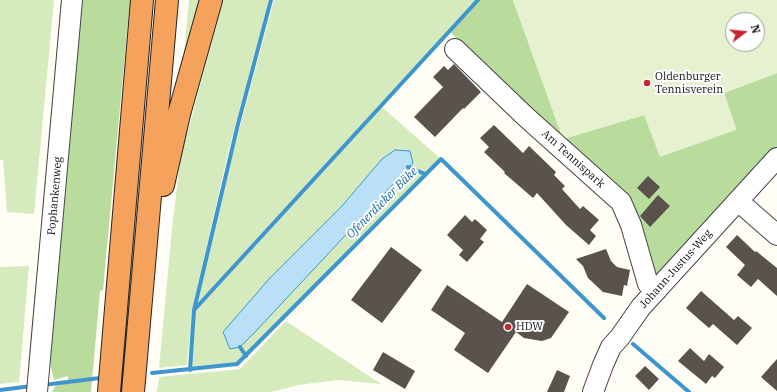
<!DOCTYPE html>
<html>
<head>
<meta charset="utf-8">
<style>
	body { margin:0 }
	#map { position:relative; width:777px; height:392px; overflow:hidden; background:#fffdf5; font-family:"IBM Plex Serif",serif }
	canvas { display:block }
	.north { position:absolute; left:725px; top:12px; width:40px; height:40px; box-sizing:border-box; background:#fff; border:1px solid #a0a0a0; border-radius:50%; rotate:74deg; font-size:11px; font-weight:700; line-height:16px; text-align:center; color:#111 }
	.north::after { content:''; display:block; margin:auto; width:14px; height:18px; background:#c4262e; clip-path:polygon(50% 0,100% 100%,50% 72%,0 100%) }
</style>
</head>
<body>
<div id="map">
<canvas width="777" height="392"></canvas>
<div class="north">N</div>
</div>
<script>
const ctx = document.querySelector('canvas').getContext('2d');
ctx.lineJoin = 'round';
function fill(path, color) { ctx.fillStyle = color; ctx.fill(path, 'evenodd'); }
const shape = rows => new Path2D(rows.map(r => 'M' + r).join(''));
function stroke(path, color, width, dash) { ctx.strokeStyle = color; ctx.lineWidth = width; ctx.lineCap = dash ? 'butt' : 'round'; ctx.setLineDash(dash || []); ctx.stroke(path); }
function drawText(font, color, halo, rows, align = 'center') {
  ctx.font = font + ' "IBM Plex Serif",serif'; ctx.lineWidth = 4; ctx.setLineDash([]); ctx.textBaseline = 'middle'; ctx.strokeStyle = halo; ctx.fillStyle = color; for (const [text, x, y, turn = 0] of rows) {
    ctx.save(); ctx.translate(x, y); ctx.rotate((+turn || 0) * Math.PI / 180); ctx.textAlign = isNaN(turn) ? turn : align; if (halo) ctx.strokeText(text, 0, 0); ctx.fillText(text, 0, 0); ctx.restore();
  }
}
const green = shape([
	[0,0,54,0,34,214,7,212,3,160,0,160],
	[61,0,65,0,47,210,42,210],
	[189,0,201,0,182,73],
	[223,0,269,0,228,153,192,310,187,365,159,368,172,229,180,161],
	[274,0,478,0,381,106,441,159,237,364,190,370,194,310,233,153],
	[29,266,19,382,0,384,0,267],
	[36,276,41,277,33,367,28,366],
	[286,321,381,384,338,380,298,385,271,392,157,392,159,377,240,369]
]);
const forest = shape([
	[79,0,130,0,103,290,100,291,91,392,52,392,55,386,68,382,68,376,54,380,50,364,46,364],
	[477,0,513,0,563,139,644,115,736,129,724,93,777,73,777,149,657,290,628,199,563,139,449,31]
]);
const pitch = shape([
	[513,0,777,0,777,73,724,93,736,130,660,157,644,115,563,139],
	[733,20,757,20,757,44,733,44]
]);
const water = shape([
	[395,150,410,151,413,163,256,331,240,347,230,349,223,332,269,279,342,206,382,159,395,150]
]);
const stream = shape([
	[408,167,425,174],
	[194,310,478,0],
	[633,344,689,392],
	[240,347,246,356],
	[190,370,194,310,238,124,271,0],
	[152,373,237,364,441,159,604,318],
	[43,385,100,378],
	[0,390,32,386]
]);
const building = shape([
	[454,64,481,92,464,109,463,108,435,137,414,117,443,87,433,77,444,66,448,70],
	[494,125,523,153,529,146,556,172,554,175,565,186,562,189,580,209,583,206,599,220,590,230,596,236,589,245,566,225,537,193,533,198,504,173,505,172,484,152,489,147,480,138],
	[648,176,660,187,649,199,637,188],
	[658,195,670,206,650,227,640,216],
	[465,215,472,222,475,219,487,230,480,239,484,242,467,262,459,255,463,250,447,235],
	[737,235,755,252,756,251,777,268,777,296,758,279,751,287,737,275,745,265,726,247],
	[391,247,422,270,382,323,351,300],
	[606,249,611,261,617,267,630,270,627,286,624,285,622,296,603,292,588,278,583,266,576,259],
	[527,284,569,312,551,338,542,341,524,338,516,332,488,373,454,350,465,333,431,310,447,285,502,322],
	[701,291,734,320,738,316,752,328,737,345,713,324,709,328,686,308],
	[690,348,704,361,709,354,724,367,715,378,712,376,706,384,678,361],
	[383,352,415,371,405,389,373,370],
	[777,359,777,391,761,377],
	[645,366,659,379,649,390,635,376],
	[557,370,570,376,564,392,547,392]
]);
const minor = shape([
	[455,49,526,117,621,202,631,225,648,284,657,290],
	[738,201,777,235],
	[37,392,72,0],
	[593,392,603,365,611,347,620,337,641,307,777,158]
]);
const highway = shape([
	[163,185,179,114,211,0],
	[109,392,142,0],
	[133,392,167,0]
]);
const markers = [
	[647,83,4,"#c4262e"],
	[508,327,4,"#c4262e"]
];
const poiNames = [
	["Oldenburger",655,77],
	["Tennisverein",655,90],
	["HDW",516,327]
];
const streetNames = [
	["Am Tennispark",573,159,42],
	["Pophankenweg",55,196,-85],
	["Johann-Justus-Weg",676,269,-48]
];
const waterNames = [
	["Ofenerdieker Bäke",382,203,-45]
];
fill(green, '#d5ebbd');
fill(forest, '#b9dc9c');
fill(pitch, '#e6f2cf');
fill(water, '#b9e0f7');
stroke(water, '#3f96cf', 1);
stroke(stream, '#3f96cf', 4);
fill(building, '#5a524d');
stroke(minor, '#444', 22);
stroke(highway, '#222', 24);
stroke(minor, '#fff', 20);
stroke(highway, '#f5a25d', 22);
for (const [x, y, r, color] of markers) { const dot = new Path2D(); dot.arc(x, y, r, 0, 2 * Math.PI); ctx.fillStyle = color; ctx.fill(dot); stroke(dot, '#fff', 1.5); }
drawText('11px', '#111', '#fff', poiNames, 'left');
drawText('11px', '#111', '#fff', streetNames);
drawText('italic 12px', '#1768a6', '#fff', waterNames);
</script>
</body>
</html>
